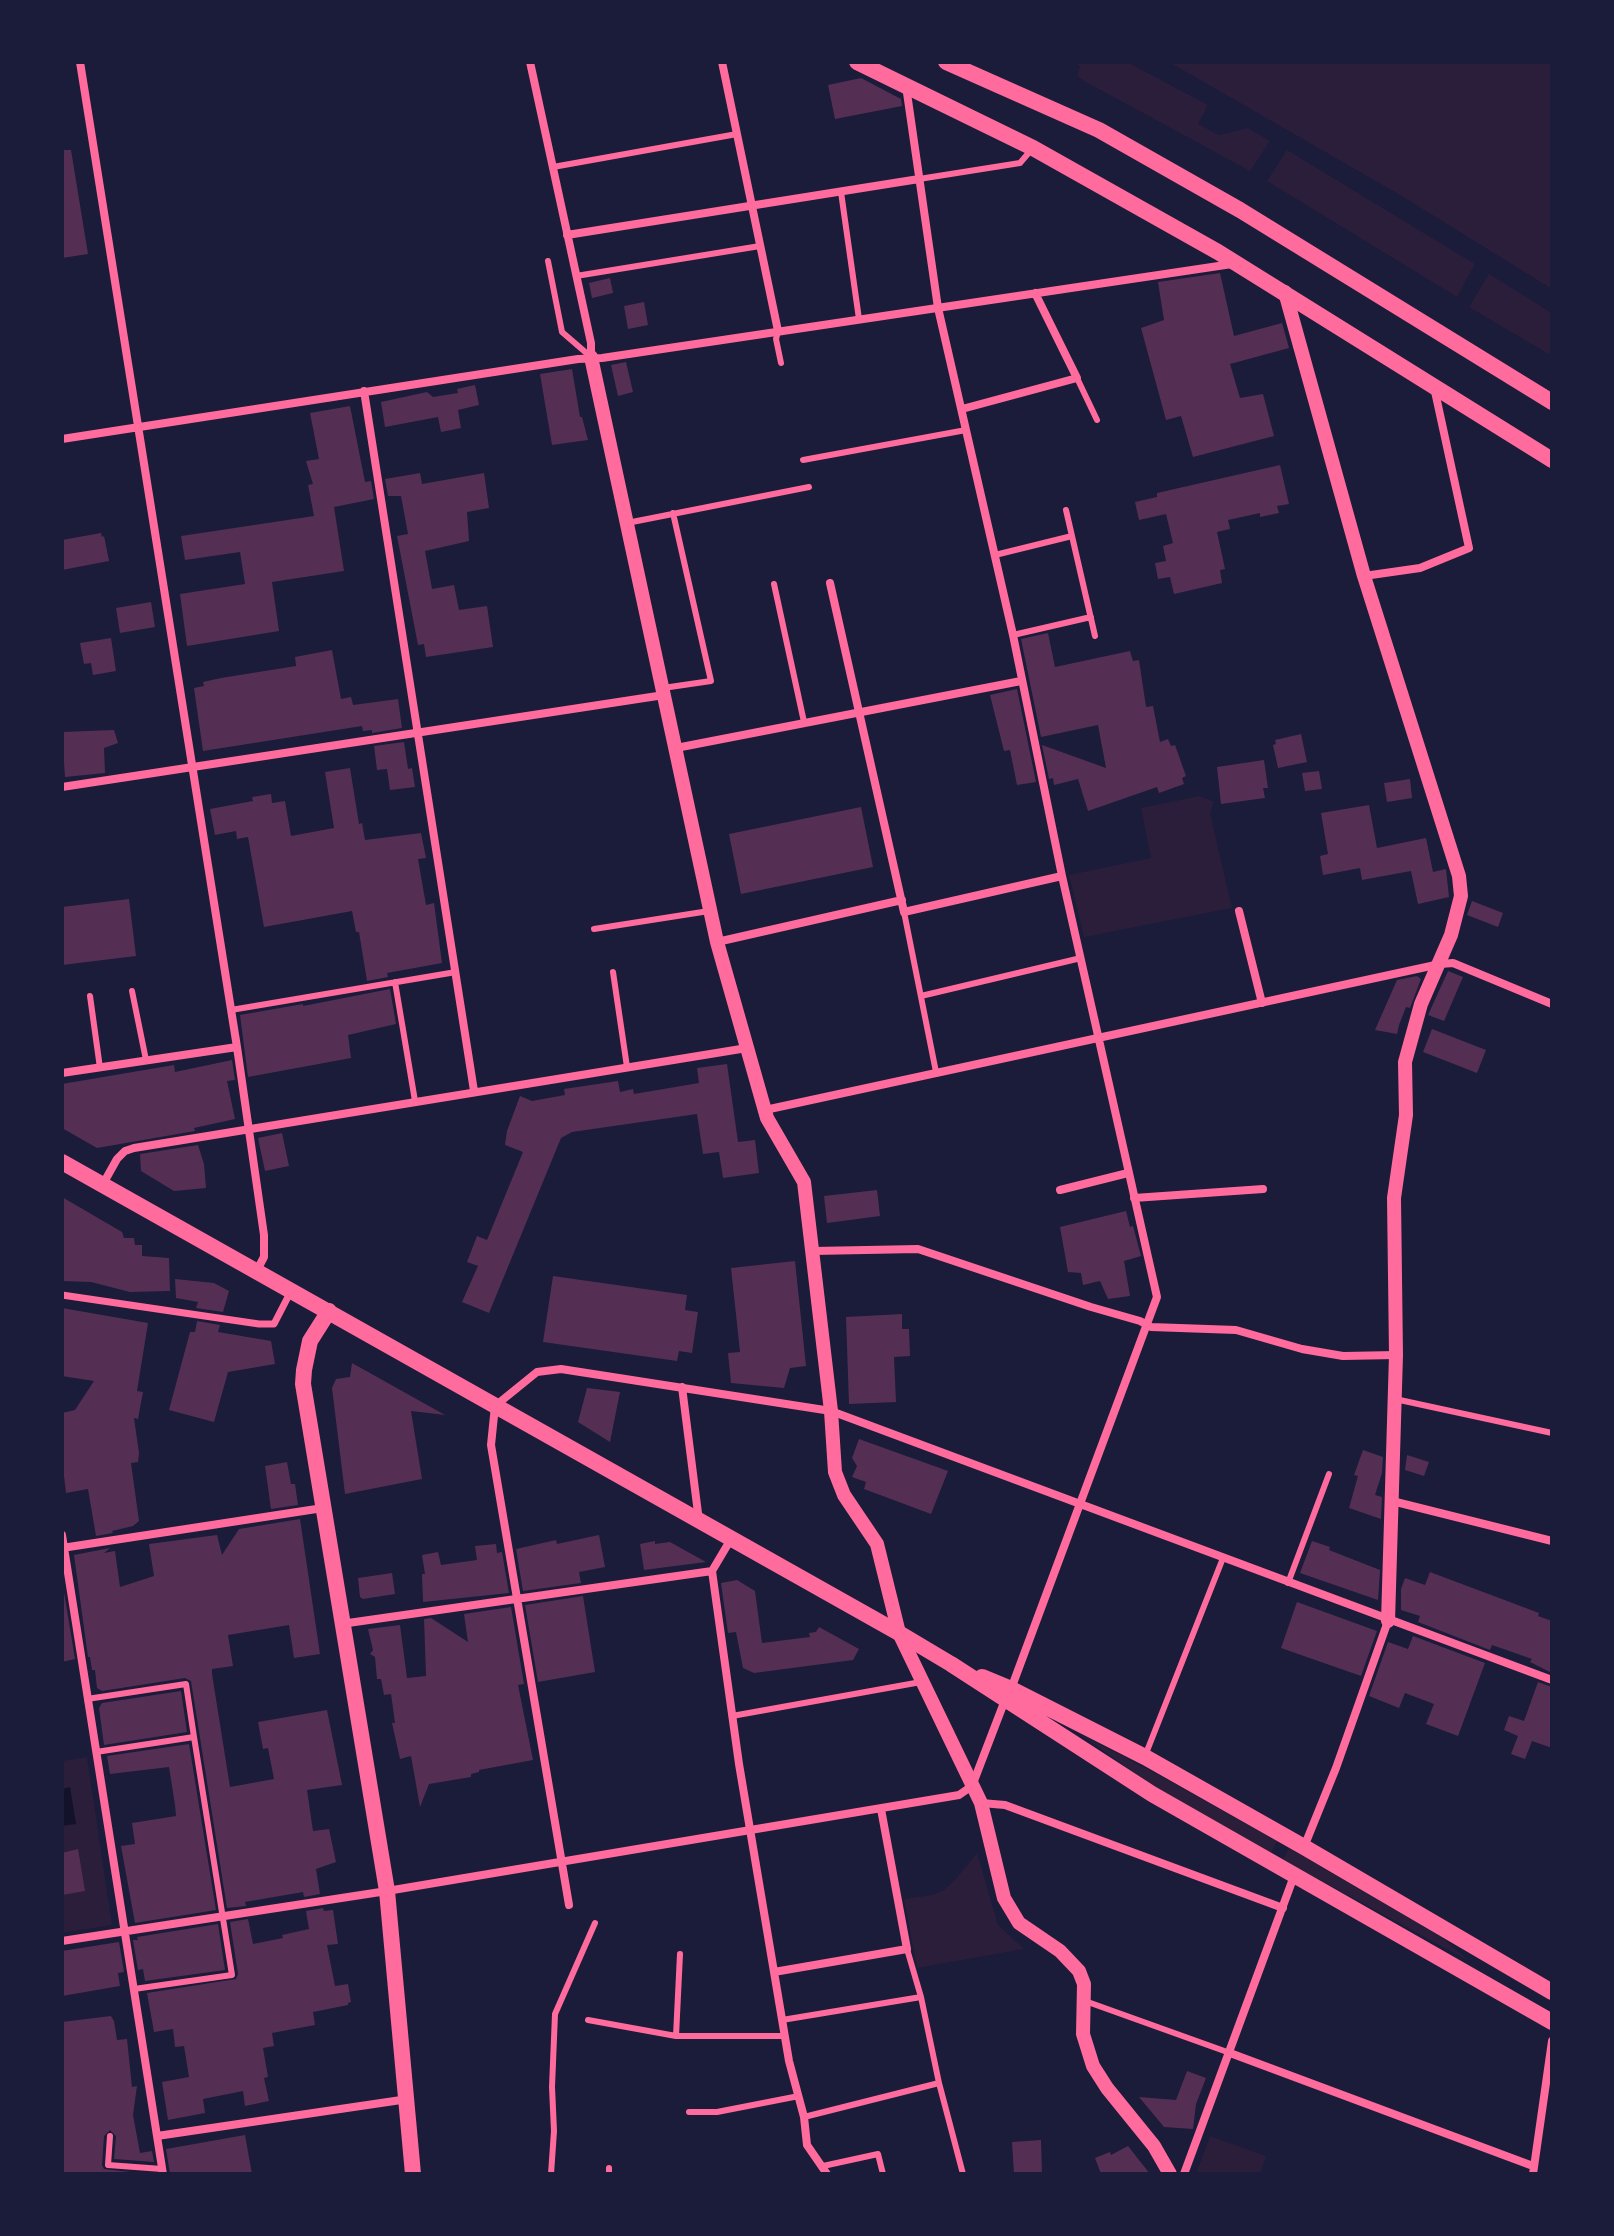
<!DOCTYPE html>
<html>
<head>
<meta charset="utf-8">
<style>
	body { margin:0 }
	#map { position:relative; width:1614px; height:2236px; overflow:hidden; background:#1b1b3a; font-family:Raleway,sans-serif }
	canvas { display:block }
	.frame { position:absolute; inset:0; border:64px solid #1b1b3a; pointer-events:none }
</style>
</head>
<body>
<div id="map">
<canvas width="1614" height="2236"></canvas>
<div class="frame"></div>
</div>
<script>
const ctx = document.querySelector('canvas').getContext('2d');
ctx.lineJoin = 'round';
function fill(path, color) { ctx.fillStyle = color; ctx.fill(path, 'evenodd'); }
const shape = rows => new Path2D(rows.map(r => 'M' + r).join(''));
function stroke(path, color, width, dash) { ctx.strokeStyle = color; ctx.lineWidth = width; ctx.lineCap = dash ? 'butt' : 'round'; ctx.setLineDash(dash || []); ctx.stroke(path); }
const green = shape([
	[1072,62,1127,62,1208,105,1198,124,1219,135,1248,128,1270,141,1250,171,1086,82,1077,76,1080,66],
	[1169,62,1552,62,1552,289,1400,195],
	[1287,150,1475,264,1457,297,1267,181],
	[1489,274,1552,313,1552,356,1469,307],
	[1199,796,1214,802,1210,813,1232,908,1084,937,1069,875,1151,858,1141,808],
	[1078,1733,1155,1773,1277,1841,1271,1853,1150,1784],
	[87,1757,112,1925,62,1933,62,1761],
	[1289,1848,1440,1936,1469,1961,1283,1860],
	[977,1853,998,1925,1024,1949,917,1968,904,1899,932,1895,944,1890,954,1881],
	[1210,2136,1266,2156,1260,2174,1196,2174]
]);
const water = shape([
	[70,1787,76,1824,62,1826,62,1789]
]);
const building = shape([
	[861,78,901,99,902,106,835,119,828,85],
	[62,150,71,150,88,254,62,258],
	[1220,273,1234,336,1282,323,1289,348,1230,364,1240,398,1263,394,1274,436,1193,457,1181,416,1166,420,1141,328,1164,320,1158,282],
	[610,278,613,293,592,298,589,283],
	[644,302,648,325,628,329,624,306],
	[626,362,633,392,618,396,611,365],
	[572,369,580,417,582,417,588,440,552,445,540,374],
	[475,385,479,405,458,410,461,428,441,432,438,417,385,427,381,402,427,392,433,397,458,393,457,389],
	[350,406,365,482,371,481,374,499,334,507,344,571,272,582,279,631,187,646,180,594,245,584,240,552,185,560,181,536,314,516,308,485,313,484,306,461,319,459,310,413],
	[1280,465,1289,504,1277,506,1279,513,1260,517,1260,513,1228,520,1230,529,1217,532,1225,569,1220,570,1222,583,1174,594,1170,577,1158,579,1155,563,1166,561,1163,546,1173,543,1166,514,1139,520,1135,502,1157,497,1157,493],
	[420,473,422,484,484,473,489,508,467,512,469,541,425,551,432,589,454,585,459,610,487,606,493,647,426,657,424,644,418,645,397,536,408,534,401,496,388,496,385,479],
	[101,533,102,537,104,536,109,561,62,570,62,540],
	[151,602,155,627,120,633,116,608],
	[1048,633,1055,667,1130,651,1133,661,1139,660,1146,707,1153,706,1160,742,1168,739,1171,746,1175,745,1186,776,1182,778,1184,784,1159,793,1157,787,1088,811,1078,779,1054,785,1053,778,1049,779,1042,745,1106,768,1098,725,1041,737,1021,639],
	[111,638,116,671,93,675,91,663,84,664,80,643],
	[332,650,341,699,351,697,353,705,398,699,402,728,372,733,372,730,363,731,362,726,203,751,194,688,204,686,203,682,221,678,296,666,295,657],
	[1017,689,1036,782,1017,785,1010,750,1004,751,990,695],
	[114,730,118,743,104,748,105,773,65,777,62,732],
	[1301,734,1307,762,1278,768,1273,745,1276,744,1275,740],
	[404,742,408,769,412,768,415,787,390,790,387,769,377,770,374,746],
	[1264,760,1268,788,1263,788,1265,798,1221,804,1217,767],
	[350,768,359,824,362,823,365,840,421,833,426,858,418,859,426,905,434,903,442,963,387,973,388,977,367,981,359,932,356,932,352,911,264,927,248,837,237,839,236,831,215,835,210,809,253,801,252,797,271,794,272,803,285,801,291,836,334,828,325,772],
	[1319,771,1322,789,1305,791,1302,773],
	[1410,779,1412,798,1387,802,1384,783],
	[1369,805,1377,848,1426,838,1433,872,1446,869,1449,897,1418,904,1411,871,1362,880,1360,868,1323,875,1320,856,1328,854,1321,813],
	[861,807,873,867,741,894,729,834],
	[129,899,136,956,62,965,62,907],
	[1472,901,1503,913,1498,927,1467,915],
	[1448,971,1463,977,1444,1021,1428,1015],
	[1417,976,1421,979,1410,1008,1406,1007,1399,1025,1397,1034,1375,1030,1397,980],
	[390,989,396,1024,348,1035,351,1058,248,1077,240,1015,303,1004,303,1006],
	[1432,1029,1486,1050,1477,1073,1423,1052],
	[232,1060,235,1080,227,1081,235,1119,194,1128,195,1131,97,1148,62,1128,62,1084,174,1065,175,1072],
	[727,1064,738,1142,755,1140,759,1173,723,1178,719,1152,703,1154,697,1114,572,1132,561,1138,489,1313,462,1302,478,1266,467,1262,477,1236,487,1240,523,1152,505,1145,507,1131,520,1096,532,1101,565,1095,564,1089,618,1081,620,1092,633,1089,634,1094,699,1083,697,1068],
	[282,1133,289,1166,265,1171,258,1138],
	[198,1145,204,1164,206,1188,174,1191,141,1171,140,1154],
	[877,1190,880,1216,827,1223,824,1196],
	[62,1197,122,1232,124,1238,134,1238,135,1245,142,1245,142,1256,169,1258,170,1291,130,1292,91,1282,62,1281],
	[1126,1211,1130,1227,1133,1226,1141,1256,1124,1261,1130,1296,1108,1299,1100,1281,1083,1285,1081,1273,1068,1272,1060,1227],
	[795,1261,806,1366,790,1368,784,1388,731,1383,728,1353,740,1352,731,1268],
	[553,1276,687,1295,685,1310,698,1312,692,1353,679,1351,677,1361,543,1342],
	[175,1279,214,1283,229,1291,223,1312,196,1308,198,1302,176,1298],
	[62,1308,148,1323,137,1391,143,1392,138,1419,134,1418,139,1453,138,1462,131,1463,139,1521,133,1526,112,1531,113,1533,96,1536,88,1489,66,1493,62,1459,62,1413,75,1410,94,1381,62,1376],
	[902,1314,902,1329,909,1329,910,1356,894,1357,896,1402,849,1404,846,1317],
	[197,1321,220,1325,218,1332,271,1341,275,1364,228,1372,214,1422,169,1410,190,1332,195,1332],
	[352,1363,445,1415,411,1411,422,1479,345,1494,332,1388,336,1379,350,1377],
	[587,1388,620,1392,610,1442,578,1422],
	[859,1439,948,1471,931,1514,864,1489,866,1482,852,1477,857,1466,852,1458],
	[1363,1450,1383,1457,1382,1473,1375,1495,1382,1497,1381,1519,1349,1508,1358,1476,1354,1475],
	[1407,1455,1429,1462,1424,1476,1405,1470],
	[287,1462,291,1484,295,1484,298,1505,271,1509,265,1466],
	[300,1519,320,1654,294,1658,289,1625,228,1635,233,1666,212,1669,212,1674,230,1787,274,1779,268,1748,263,1749,258,1722,327,1710,342,1785,307,1790,313,1831,329,1829,336,1862,316,1869,320,1894,304,1897,303,1892,245,1902,246,1906,227,1908,191,1681,185,1678,102,1691,97,1688,95,1670,92,1670,90,1657,88,1657,74,1555,110,1548,104,1553,115,1551,120,1587,154,1576,149,1544,217,1535,222,1555,239,1529],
	[599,1535,605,1567,579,1572,581,1583,523,1591,516,1549,556,1540,557,1544],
	[655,1541,655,1544,670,1542,706,1562,644,1570,640,1544],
	[1312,1541,1330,1547,1329,1550,1380,1570,1378,1600,1300,1573],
	[496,1544,497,1553,502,1552,509,1593,423,1602,422,1574,425,1574,422,1555,438,1552,441,1565,477,1560,475,1546],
	[1430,1572,1539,1613,1538,1616,1552,1621,1552,1673,1530,1662,1532,1659,1492,1645,1490,1650,1418,1622,1420,1616,1401,1610,1401,1589,1405,1578,1425,1585],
	[392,1573,395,1594,363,1599,360,1597,358,1578],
	[62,1580,75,1659,62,1662],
	[737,1580,755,1591,762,1643,810,1637,809,1633,816,1632,819,1627,859,1649,853,1660,754,1673,743,1668,736,1632,728,1633,721,1583],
	[583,1596,595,1672,538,1682,525,1605],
	[1297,1602,1377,1631,1361,1676,1281,1648],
	[511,1607,524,1684,518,1685,533,1760,479,1770,479,1772,471,1774,471,1777,429,1784,420,1807,411,1756,400,1759,392,1723,395,1723,391,1694,384,1695,381,1679,377,1679,375,1657,370,1654,373,1650,368,1629,400,1625,407,1678,426,1676,424,1619,431,1618,468,1642,464,1614],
	[1413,1636,1485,1663,1458,1736,1426,1724,1434,1704,1405,1693,1399,1708,1369,1696,1388,1642,1408,1649],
	[1538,1682,1552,1687,1552,1748,1532,1741,1525,1759,1511,1754,1518,1736,1504,1730,1509,1716,1524,1721],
	[181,1691,187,1732,104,1745,99,1708,102,1703],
	[189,1744,216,1910,135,1923,121,1846,135,1844,132,1823,176,1816,175,1805,169,1767,110,1774,107,1756],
	[78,1849,85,1891,62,1895,62,1853],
	[323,1908,324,1911,333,1910,338,1944,327,1945,335,1986,348,1984,351,2002,348,2003,348,2005,313,2012,315,2025,272,2033,274,2046,263,2048,268,2077,264,2078,269,2101,245,2106,243,2091,203,2099,205,2113,168,2120,162,2082,189,2077,184,2046,175,2047,173,2029,154,2032,147,1993,236,1979,238,1974,230,1922,248,1919,253,1944,283,1938,282,1935,309,1929,306,1911],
	[218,1924,225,1970,145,1981,143,1969,138,1970,133,1940,138,1940,137,1937],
	[119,1942,124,1972,118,1973,120,1986,62,1996,62,1951],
	[111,2016,114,2021,117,2040,127,2039,132,2087,137,2086,133,2115,140,2153,152,2151,154,2162,114,2159,116,2136,110,2130,104,2136,102,2165,104,2169,148,2174,62,2174,62,2022],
	[1187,2071,1206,2078,1196,2104,1193,2129,1164,2127,1139,2097,1176,2100],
	[245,2135,252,2174,170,2174,166,2149],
	[1041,2140,1042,2174,1014,2174,1012,2142],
	[1128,2146,1150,2174,1101,2174,1095,2158,1110,2152,1111,2155]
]);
const service = shape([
	[553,167,737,134],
	[919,179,1020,163,1032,149],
	[841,192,859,319],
	[548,261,562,332,591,357],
	[576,276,760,246],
	[778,331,776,339,781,363],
	[1077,378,1097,420],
	[803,460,966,430],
	[1066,510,1095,636],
	[627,523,809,487],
	[995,555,1072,536],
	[774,584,804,722],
	[1013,635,1091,617],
	[663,688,711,681,673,513],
	[904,912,936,1072],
	[594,929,709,911],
	[613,972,627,1067],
	[395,982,415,1101],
	[132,991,146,1060],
	[90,996,100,1068],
	[921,996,1081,958],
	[231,1010,456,972],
	[1395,1399,1552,1433],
	[1288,1583,1329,1474],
	[87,1699,186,1684,194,1737,96,1752],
	[732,1716,921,1682],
	[1145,1756,1223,1558],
	[907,1949,921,1997,939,2083,963,2174],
	[134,1989,232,1975,194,1737],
	[1085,2001,1230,2053],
	[588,2020,676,2036,785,2036],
	[782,2020,921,1997],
	[676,2036,680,1954],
	[689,2112,717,2112,799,2096],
	[804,2117,939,2083],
	[110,2136,108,2165,162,2169],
	[823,2166,878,2154,883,2174],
	[551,2174,554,2131,552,2087,555,2014,595,1923],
	[609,2174,609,2168]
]);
const pedestrian = shape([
	[62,1295,259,1324,274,1324,290,1293]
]);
const minor = shape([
	[80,62,237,1047,264,1235,264,1257,256,1272],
	[530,62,591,343,591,357],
	[722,62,778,331],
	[906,86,938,308,1013,635,1062,876,1157,1297,1011,1689],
	[567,235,919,179],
	[364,391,474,1091],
	[962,409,1077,378,1035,293],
	[62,439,578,359,602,358,1232,264],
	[1364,576,1420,568,1469,548,1434,387],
	[830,583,904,912,1062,876],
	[676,748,1021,681],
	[62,787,664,695],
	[1239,911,1262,1003],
	[717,942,902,900],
	[62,1073,237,1047],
	[765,1110,1440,964,1453,963,1552,1004],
	[103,1184,117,1159,125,1151,134,1148,747,1048],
	[1060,1190,1128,1173],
	[1134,1198,1263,1189],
	[813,1251,918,1249,1091,1307,1140,1321,1151,1327,1236,1330,1302,1349,1343,1356,1396,1355],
	[682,1387,699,1521],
	[1392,1501,1552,1541],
	[62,1535,163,2174],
	[731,1539,712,1571,739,1764,789,2061,804,2117,807,2145,827,2174],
	[62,1548,323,1508],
	[341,1624,712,1571],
	[981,1803,1005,1805,1283,1908],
	[1304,1847,1336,1768,1388,1621],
	[569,1905,491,1445,495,1406,537,1372,561,1369,831,1411,1552,1680],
	[62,1941,387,1891,959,1795,972,1786,1005,1700],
	[774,1972,907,1949,881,1809],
	[1230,2053,1533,2166],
	[157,2136,408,2099],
	[1184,2174,1294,1876],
	[1533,2174,1552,2041]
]);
const tertiary = shape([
	[1285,292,1364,576,1459,876,1461,896,1451,935,1421,1004,1405,1062,1406,1115,1394,1198,1396,1355,1388,1621],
	[591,357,717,942,767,1118,804,1182,831,1411,835,1472,844,1495,877,1544,899,1633,981,1803,1004,1898,1019,1923,1060,1951,1079,1971,1084,1984,1083,2034,1093,2066,1107,2088,1154,2146,1170,2174]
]);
const secondary = shape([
	[857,62,1033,148,1218,252,1552,460],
	[946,62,1099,130,1240,210,1552,402],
	[62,1162,899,1633,951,1664,1152,1794,1552,2022],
	[329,1311,310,1341,304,1370,303,1384,387,1891,413,2174],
	[982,1677,1011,1689,1145,1757,1304,1847,1552,1992]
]);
fill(green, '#2a1e3b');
fill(water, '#12122b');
fill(building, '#542f53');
stroke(service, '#ff6b9d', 6);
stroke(pedestrian, '#ff6b9d', 7);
stroke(minor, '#ff6b9d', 8);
stroke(tertiary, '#ff6b9d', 14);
stroke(secondary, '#ff6b9d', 16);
</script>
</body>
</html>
